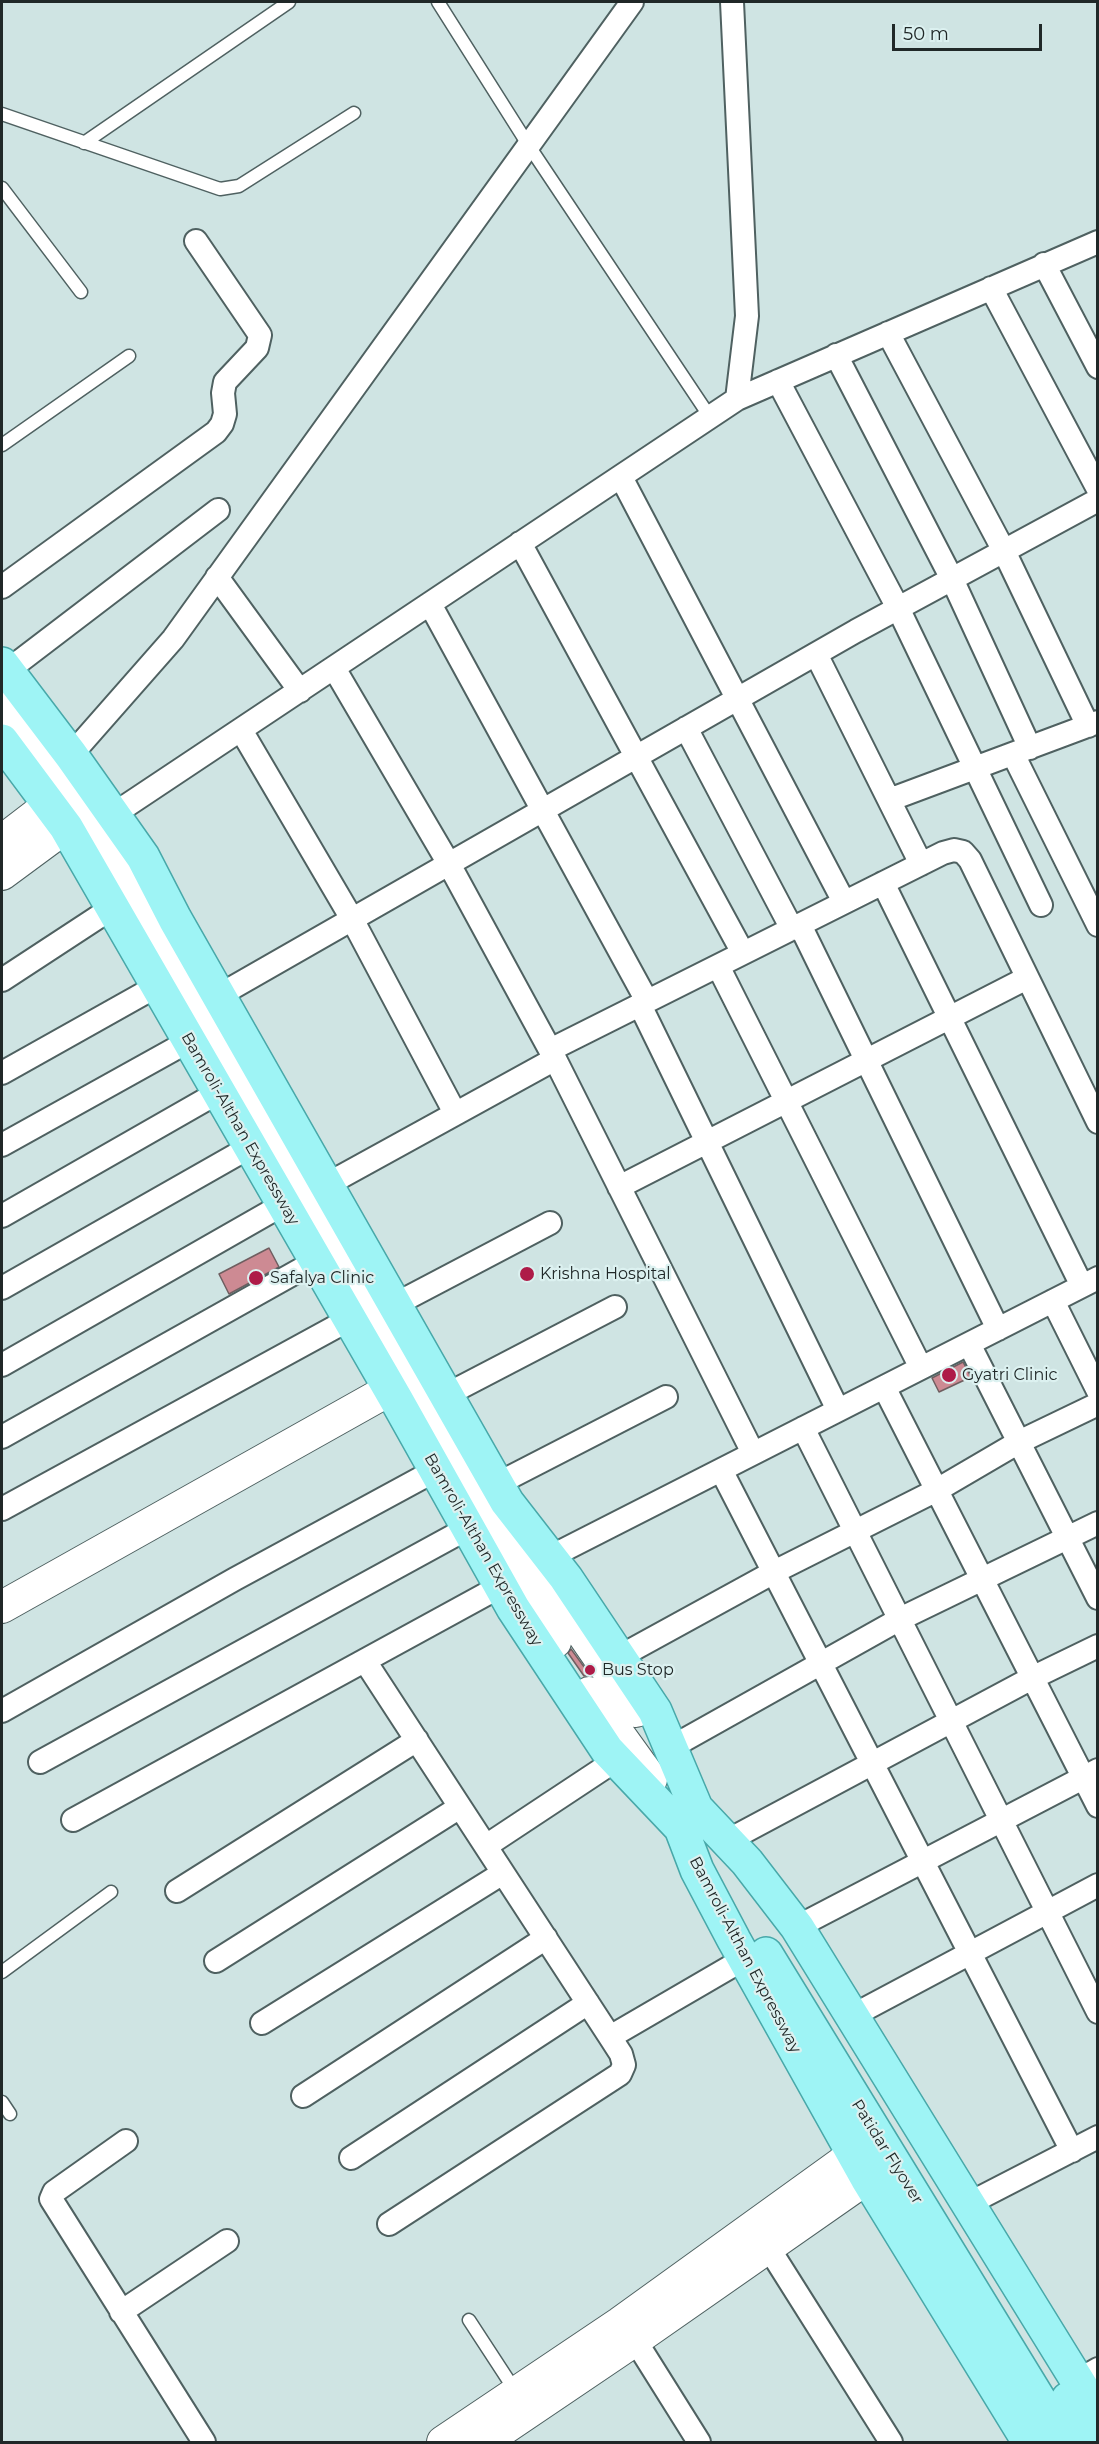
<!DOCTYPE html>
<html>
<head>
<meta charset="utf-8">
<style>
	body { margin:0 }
	#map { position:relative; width:1099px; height:2444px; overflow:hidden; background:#cfe4e3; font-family:Montserrat,sans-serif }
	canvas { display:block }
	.frame { position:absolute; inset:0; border:3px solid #202828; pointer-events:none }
	.scale { position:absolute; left:892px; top:24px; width:150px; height:27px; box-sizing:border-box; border:3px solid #202828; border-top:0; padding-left:8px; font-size:18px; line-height:21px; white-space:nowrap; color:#202828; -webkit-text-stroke:4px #dcf1f0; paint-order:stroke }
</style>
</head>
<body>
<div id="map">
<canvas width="1099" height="2444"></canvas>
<div class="frame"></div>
<div class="scale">50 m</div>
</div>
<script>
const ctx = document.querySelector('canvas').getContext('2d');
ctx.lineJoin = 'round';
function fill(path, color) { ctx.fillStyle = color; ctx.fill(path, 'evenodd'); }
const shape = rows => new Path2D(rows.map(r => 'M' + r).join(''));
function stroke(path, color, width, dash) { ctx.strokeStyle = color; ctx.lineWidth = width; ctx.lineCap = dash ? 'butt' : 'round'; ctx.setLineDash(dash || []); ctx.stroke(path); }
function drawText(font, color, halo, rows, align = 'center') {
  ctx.font = font + ' Montserrat,sans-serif'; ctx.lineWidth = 4.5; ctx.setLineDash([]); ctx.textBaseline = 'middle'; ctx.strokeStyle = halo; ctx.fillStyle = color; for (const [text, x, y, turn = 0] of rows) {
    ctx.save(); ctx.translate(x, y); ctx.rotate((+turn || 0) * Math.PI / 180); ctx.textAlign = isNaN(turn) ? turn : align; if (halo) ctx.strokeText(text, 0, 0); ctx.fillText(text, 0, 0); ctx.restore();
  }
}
const building = shape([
	[269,1248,279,1267,229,1294,219,1274,269,1248],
	[963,1362,971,1377,939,1392,932,1378,963,1362],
	[571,1649,590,1675,584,1676,568,1653,571,1649]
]);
const lane = shape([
	[438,2,529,146,710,417],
	[2,114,220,189,239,186,354,113],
	[84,143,289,2],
	[2,188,81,292],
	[2,445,129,356],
	[2,1972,111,1892],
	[2,2102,10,2114],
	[469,2320,516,2392]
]);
const street = shape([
	[732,2,747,316,737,399],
	[1044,264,1098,367],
	[991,288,1098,489],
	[888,333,1004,551,1088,726],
	[836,355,952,579,1030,748],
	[778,381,898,608,1041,905],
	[621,477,844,902],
	[520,543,743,953],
	[217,577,300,691],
	[2,587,216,432,222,424,225,414,223,393,225,382,257,348,260,335,196,241],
	[430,604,647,1001],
	[816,654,921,864],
	[334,668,449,864,555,1059,753,1453],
	[7,671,218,510],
	[686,728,792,929],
	[241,730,352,919,455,1113],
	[1013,754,1098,925],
	[60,764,71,755,173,639,632,2],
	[889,800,1098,722],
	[102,822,737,399,1098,242],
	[883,883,1082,1286],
	[800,925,998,1329],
	[718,966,921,1368],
	[2,980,112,908],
	[218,996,856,631,1098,500],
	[640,1005,838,1410],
	[550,1050,943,853,954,850,963,852,970,860,1098,1122],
	[2,1073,157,986],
	[2,1145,189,1041],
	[326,1185,555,1059],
	[619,1187,1027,978],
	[2,1216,219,1092],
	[2,1288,250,1147],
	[1053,1301,1098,1391],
	[394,1305,550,1223],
	[969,1344,1098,1598],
	[2,1365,284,1204],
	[884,1387,1098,1806],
	[446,1395,615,1307],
	[803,1428,1098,2012],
	[2,1437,316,1261],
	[721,1470,1072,2151],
	[497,1484,666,1397],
	[2,1509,350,1319],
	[550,1557,1098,1278],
	[619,1657,774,1572,937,1490,1019,1442,1098,1404],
	[365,1661,610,2037,621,2054,624,2065,620,2074,389,2224],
	[2,1711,235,1579,436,1470],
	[670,1748,900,1619,1098,1523],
	[40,1762,468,1528],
	[73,1820,501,1586],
	[727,1841,1032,1678,1098,1646],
	[486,1846,616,1760],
	[177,1891,417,1740],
	[797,1927,1098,1770],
	[216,1961,460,1807],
	[852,2016,1098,1885],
	[262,2023,503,1873],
	[610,2037,744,1959],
	[303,2096,546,1938],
	[126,2141,54,2192,51,2199,204,2442],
	[351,2158,588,2003],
	[968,2204,1098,2137],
	[768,2247,891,2442],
	[121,2312,227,2241],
	[635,2340,699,2442],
	[1077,2381,1098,2369]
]);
const secondary = shape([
	[2,700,71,788,125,868,409,1379,487,1513,532,1607,555,1642],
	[2,841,70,789],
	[2,874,86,812],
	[516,1548,556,1595,636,1711],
	[2,1607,412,1377],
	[589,1693,651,1779],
	[443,2442,620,2323,853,2155],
	[484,2442,635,2340,867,2178]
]);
const primary = shape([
	[2,664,71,755,143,857,175,919,507,1502,566,1578,655,1711,696,1808,747,1862,797,1927,1098,2414],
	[2,741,66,827,397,1401,513,1608,607,1750,681,1828,697,1870,734,1940,867,2178,1029,2442],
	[766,1954,1065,2442],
	[1068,2399,1095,2442]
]);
const markers = [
	[527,1274,8,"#ae1b48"],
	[256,1278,8,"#ae1b48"],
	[949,1375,8,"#ae1b48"],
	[590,1670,6,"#ae1b48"]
];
const streetNames = [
	["Bamroli-Althan Expressway",240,1129,60],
	["Bamroli-Althan Expressway",483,1550,60],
	["Bamroli-Althan Expressway",745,1955,62],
	["Patidar Flyover",887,2152,58]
];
const poiNames = [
	["Krishna Hospital",540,1274],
	["Safalya Clinic",270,1278],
	["Gyatri Clinic",962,1375],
	["Bus Stop",602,1670]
];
fill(building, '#cd8a93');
stroke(building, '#6f5e60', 1.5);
stroke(lane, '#4f6161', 15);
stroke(street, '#4f6161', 26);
stroke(secondary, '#4f6161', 34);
stroke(primary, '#48a8a9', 36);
stroke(lane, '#fff', 12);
stroke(street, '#fff', 22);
stroke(secondary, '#fff', 32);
stroke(primary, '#9ef4f5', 33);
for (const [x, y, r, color] of markers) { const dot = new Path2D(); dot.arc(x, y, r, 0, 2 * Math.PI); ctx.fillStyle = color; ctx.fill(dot); stroke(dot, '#dcf1f0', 2); }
drawText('16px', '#202828', '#dcf1f0', streetNames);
drawText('16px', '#202828', '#dcf1f0', poiNames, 'left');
</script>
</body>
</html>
